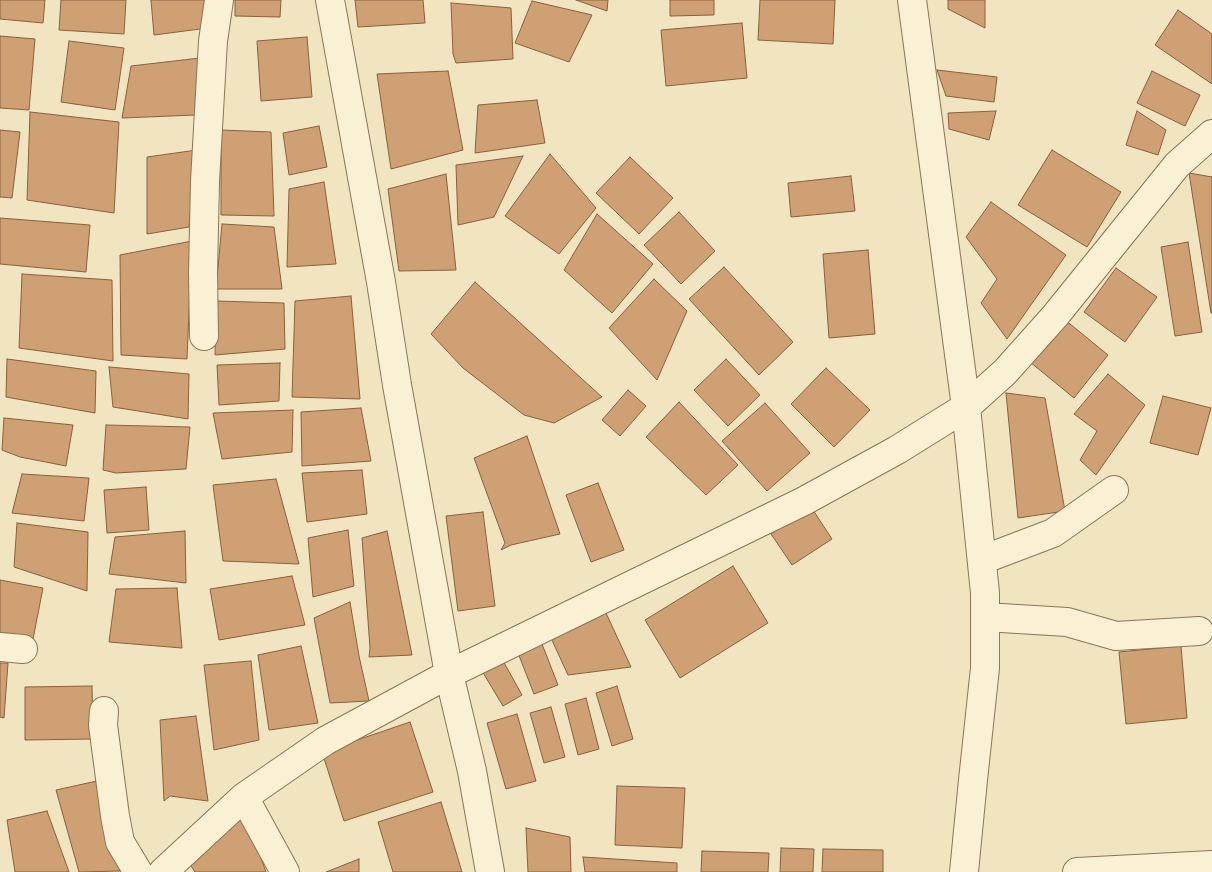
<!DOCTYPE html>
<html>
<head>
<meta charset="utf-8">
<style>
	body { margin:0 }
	canvas { display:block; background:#f0e5c0 }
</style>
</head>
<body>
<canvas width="1212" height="872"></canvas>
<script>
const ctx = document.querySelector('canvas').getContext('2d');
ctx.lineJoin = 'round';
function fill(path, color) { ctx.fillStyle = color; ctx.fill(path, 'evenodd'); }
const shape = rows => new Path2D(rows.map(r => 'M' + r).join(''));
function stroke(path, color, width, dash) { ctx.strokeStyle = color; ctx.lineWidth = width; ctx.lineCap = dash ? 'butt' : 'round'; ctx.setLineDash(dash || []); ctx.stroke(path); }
const building = shape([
	[0,0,45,0,43,23,0,19,0,0],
	[61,0,126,0,124,34,59,30,61,0],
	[151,0,205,0,208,28,154,35,151,0],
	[235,0,281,0,280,17,235,16,235,0],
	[355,0,423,0,425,23,358,27,355,0],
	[576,0,608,0,607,11,576,0],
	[670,0,714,0,714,15,670,16,670,0],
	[760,0,835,0,833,44,758,40,760,0],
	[948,0,985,0,985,28,948,9,948,0],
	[532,1,592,15,569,62,515,43,532,1],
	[451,3,511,8,513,59,456,63,453,54,451,3],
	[1178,10,1212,34,1212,84,1155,45,1178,10],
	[742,23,747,78,666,86,661,30,742,23],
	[0,36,35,39,29,110,0,108,0,36],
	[307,37,312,97,261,101,257,41,307,37],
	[69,41,124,48,115,110,61,102,69,41],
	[200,58,196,115,122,118,131,66,200,58],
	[937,70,997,77,994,102,946,96,937,70],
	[448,71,463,150,391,169,377,74,448,71],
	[1152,71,1200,95,1185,126,1137,103,1152,71],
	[537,100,545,143,475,153,478,105,537,100],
	[996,111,989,140,949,129,948,113,996,111],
	[1137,111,1166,130,1158,155,1126,145,1137,111],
	[30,112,119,122,114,213,27,200,30,112],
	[319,126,327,167,289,175,283,133,319,126],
	[0,130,20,132,12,198,0,197,0,130],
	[221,130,271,132,274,216,221,215,221,130],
	[197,150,189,227,147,234,147,157,197,150],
	[1052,150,1121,192,1087,247,1018,205,1052,150],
	[550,154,596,208,559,254,505,216,550,154],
	[523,156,494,217,458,225,456,165,523,156],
	[630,157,673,198,639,234,596,193,630,157],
	[1189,173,1212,177,1212,313,1211,313,1189,173],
	[446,174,456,270,399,271,388,189,446,174],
	[851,176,855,211,791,217,788,183,851,176],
	[324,182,336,264,287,267,289,189,324,182],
	[991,202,1066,255,1007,339,981,303,997,279,966,237,991,202],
	[679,212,715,251,681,284,644,245,679,212],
	[597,214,653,264,612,313,564,270,597,214],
	[0,218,90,225,86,272,0,264,0,218],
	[222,224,274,227,282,289,216,289,222,224],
	[192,241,187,359,121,355,120,255,192,241],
	[1188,242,1202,332,1175,336,1161,247,1188,242],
	[868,250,875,334,829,338,823,254,868,250],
	[724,267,793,342,759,375,689,299,724,267],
	[1116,268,1157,297,1125,342,1084,312,1116,268],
	[22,274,112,280,113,361,19,348,22,274],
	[654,279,687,311,657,380,609,328,654,279],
	[475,282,602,397,554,423,524,415,463,368,431,334,475,282],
	[351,296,360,399,292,397,295,301,351,296],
	[216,301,284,303,285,349,215,355,216,301],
	[1064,319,1108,355,1074,398,1030,362,1064,319],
	[7,359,96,371,95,413,6,397,7,359],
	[726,359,760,395,728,426,694,390,726,359],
	[280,363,279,401,219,405,217,365,280,363],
	[109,367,189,374,188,419,113,407,109,367],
	[826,368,870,410,834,447,791,404,826,368],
	[1108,374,1145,405,1096,475,1080,460,1097,431,1074,414,1108,374],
	[628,390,646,406,620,436,602,420,628,390],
	[1006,393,1045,398,1065,511,1018,518,1006,393],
	[1163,396,1211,408,1198,455,1150,443,1163,396],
	[679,402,738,465,706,495,646,437,679,402],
	[765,403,810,453,767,491,722,441,765,403],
	[361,408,371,461,302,466,301,412,361,408],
	[293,410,292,452,222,459,213,413,293,410],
	[4,418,73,425,66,466,20,457,2,450,4,418],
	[106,425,190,427,186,469,116,473,103,470,106,425],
	[527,436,560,534,511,545,501,550,505,543,474,458,527,436],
	[362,470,367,514,307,522,302,473,362,470],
	[22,474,89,478,84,521,12,513,22,474],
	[276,479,299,564,223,561,213,485,276,479],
	[598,483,624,550,591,562,566,495,598,483],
	[146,487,149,530,107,533,104,490,146,487],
	[811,507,832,539,792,565,771,534,811,507],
	[483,512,495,606,458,611,446,516,483,512],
	[17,523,88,532,87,591,14,567,17,523],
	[348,530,354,586,313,597,308,538,348,530],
	[185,531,186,583,109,574,115,537,185,531],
	[387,531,412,655,369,657,370,648,362,538,387,531],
	[733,566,768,623,680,678,645,620,733,566],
	[292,576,305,625,219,640,210,589,292,576],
	[0,580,43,588,33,639,0,633,0,580],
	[177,588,182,648,109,642,116,589,177,588],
	[350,602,359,656,369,701,330,703,314,618,350,602],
	[606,613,631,667,568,675,551,638,606,613],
	[542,644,558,685,534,694,518,653,542,644],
	[301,646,318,723,269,730,258,655,301,646],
	[1181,646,1187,718,1126,724,1119,652,1181,646],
	[502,659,522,695,503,706,482,671,502,659],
	[251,661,259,740,214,750,204,665,251,661],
	[0,663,8,663,4,718,0,717,0,663],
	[92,686,93,739,25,740,25,687,92,686],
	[617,686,633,739,612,746,596,693,617,686],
	[586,698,599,749,578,755,565,704,586,698],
	[551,707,565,757,544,763,530,713,551,707],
	[517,714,536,781,506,789,487,723,517,714],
	[196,716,208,801,170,796,164,801,160,720,196,716],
	[410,722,433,792,344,821,322,752,410,722],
	[97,781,120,871,79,872,56,790,97,781],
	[617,786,685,788,682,848,615,845,617,786],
	[441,802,462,872,393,872,378,822,441,802],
	[47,811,69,872,15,872,7,820,47,811],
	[245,813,266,872,195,872,191,866,245,813],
	[526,828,570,837,571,872,528,872,526,828],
	[781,848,814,849,813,872,780,872,781,848],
	[823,849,883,850,883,872,822,872,823,849],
	[702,851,769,853,768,872,701,872,702,851],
	[583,857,677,863,677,872,585,872,583,857],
	[359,859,359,872,326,872,359,859]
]);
const minor = shape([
	[330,0,381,282,397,385,449,674,472,771,490,872],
	[912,0,966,407,985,593,985,668,973,780,964,872],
	[204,336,203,273,205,181,213,41,219,0],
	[982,560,1053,533,1114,490],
	[985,617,1067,622,1116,636,1199,631],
	[0,647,23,649],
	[104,711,103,725,115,816,120,842,138,872],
	[244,797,285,872],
	[163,872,244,797,325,741,449,674,804,501,897,450,966,407,1005,372,1055,316,1177,165,1212,134],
	[1077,872,1212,865]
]);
fill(building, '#cfa074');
stroke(building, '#8a603c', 1);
stroke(minor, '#8a7557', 30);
stroke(minor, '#faf1d4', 28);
</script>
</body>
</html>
